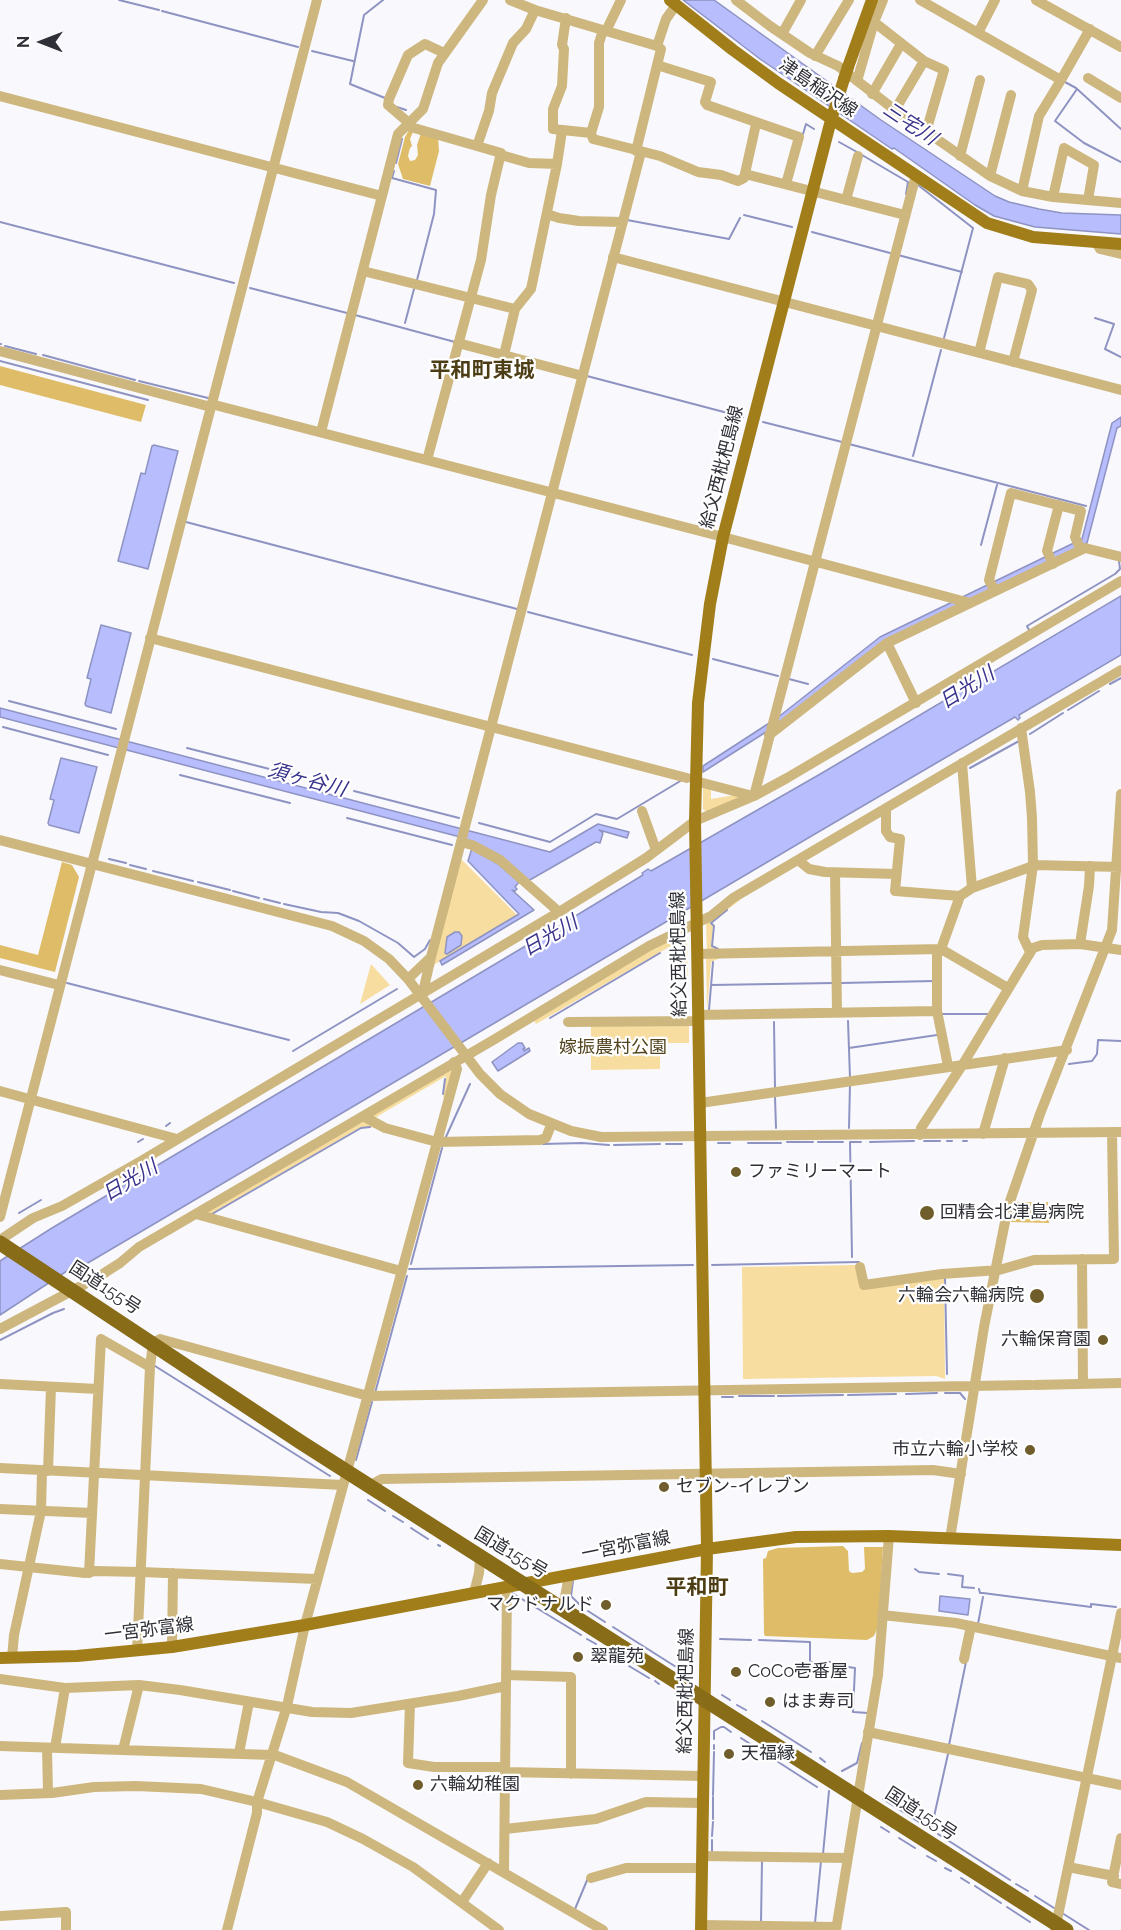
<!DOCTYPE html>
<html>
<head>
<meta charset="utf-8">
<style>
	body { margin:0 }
	#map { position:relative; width:1121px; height:1930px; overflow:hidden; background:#f9f9fd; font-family:Raleway,sans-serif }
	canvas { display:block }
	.north { position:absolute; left:12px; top:12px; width:60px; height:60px; -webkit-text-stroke:4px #fff; paint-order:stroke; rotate:270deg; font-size:16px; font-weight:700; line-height:24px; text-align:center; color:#2f3037 }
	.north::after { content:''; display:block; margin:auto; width:21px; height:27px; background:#2f3037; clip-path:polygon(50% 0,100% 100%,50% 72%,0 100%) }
</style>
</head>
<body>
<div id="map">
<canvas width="1121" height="1930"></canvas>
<div class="north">N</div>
</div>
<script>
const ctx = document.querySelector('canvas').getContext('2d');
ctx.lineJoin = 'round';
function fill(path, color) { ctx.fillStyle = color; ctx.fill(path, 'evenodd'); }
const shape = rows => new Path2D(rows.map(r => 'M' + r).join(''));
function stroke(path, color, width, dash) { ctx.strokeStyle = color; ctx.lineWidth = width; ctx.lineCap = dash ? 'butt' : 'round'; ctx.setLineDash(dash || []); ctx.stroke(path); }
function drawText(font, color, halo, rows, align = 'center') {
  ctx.font = font + ' Raleway,"Noto Sans JP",sans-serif'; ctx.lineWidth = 4.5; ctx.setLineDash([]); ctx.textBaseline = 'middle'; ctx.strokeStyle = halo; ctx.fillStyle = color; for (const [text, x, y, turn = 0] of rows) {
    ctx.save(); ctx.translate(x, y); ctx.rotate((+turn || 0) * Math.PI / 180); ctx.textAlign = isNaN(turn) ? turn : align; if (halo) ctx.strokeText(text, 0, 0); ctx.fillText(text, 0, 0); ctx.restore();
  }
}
const green = shape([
	[703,785,711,787,711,799,735,795,741,799,707,812,703,809],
	[460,858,517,915,432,966],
	[739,899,740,900,710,923,713,926,711,947,720,951,707,951,706,923],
	[682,934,687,936,688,981,685,981,683,939,536,1024,533,1018,653,947],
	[725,956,711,962,707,1011,706,958],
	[371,964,390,985,360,1004],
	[591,1026,689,1026,689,1043,660,1043,660,1069,591,1070],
	[453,1069,447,1096,443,1098,446,1076,373,1119,371,1114],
	[360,1120,384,1130,370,1127,361,1127,211,1214,203,1214],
	[857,1265,861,1287,944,1277,945,1379,936,1376,743,1379,742,1267]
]);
const forest = shape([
	[409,130,413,132,410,139,412,146,410,148,408,156,410,161,415,160,418,155,417,145,421,133,438,137,439,151,430,186,403,179,398,164,405,137],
	[0,366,146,405,141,422,0,385],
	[62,862,72,865,79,877,55,972,0,958,0,945,38,955],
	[1015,1202,1048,1202,1049,1223,1011,1222],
	[843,1546,848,1551,849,1571,852,1573,862,1572,865,1569,864,1547,883,1547,878,1627,874,1636,867,1640,765,1636,764,1634,763,1559,766,1558,768,1551,778,1548]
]);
const water = shape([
	[683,0,714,0,881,120,995,196,1009,202,1039,209,1062,213,1121,215,1121,234,1035,227,994,216,975,205,894,148,892,149,760,59,683,0],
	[1121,417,1121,426,1117,428,1087,543,884,641,766,732,703,772,703,766,777,718,880,637,1082,539,1112,423,1121,417],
	[154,445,178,451,148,569,118,561,141,473,145,474,152,446,154,445],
	[1121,596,1121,655,1019,715,1020,718,1018,720,1015,717,820,831,81,1267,79,1265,70,1269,0,1315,0,1261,52,1228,549,932,547,928,549,927,551,925,554,929,643,875,642,873,648,869,651,871,822,773,1121,596],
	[101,625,131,633,111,713,86,706,85,704,91,679,87,678,101,625],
	[0,708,550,852,598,824,629,832,627,838,599,830,603,833,600,843,596,842,528,881,464,838,0,717,0,708],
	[61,758,97,767,79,833,49,825,48,823,54,800,50,799,61,758],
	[472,848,498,864,519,882,515,887,517,889,515,891,512,890,534,910,442,965,440,961,519,914,468,861,472,848],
	[455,932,459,932,462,936,461,945,447,954,445,953,447,937,455,932],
	[518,1043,522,1043,525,1048,523,1049,524,1051,529,1048,530,1051,498,1071,492,1062,518,1043],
	[940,1596,970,1599,968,1615,939,1611,940,1596]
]);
const stream = shape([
	[119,0,159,10],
	[383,0,364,15,350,84,385,98],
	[162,11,298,47],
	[312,51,353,61],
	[1065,82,1076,88,1121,129],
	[1077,89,1055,121,1084,143,1121,162],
	[397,107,406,110],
	[803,134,806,124,814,129],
	[839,142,857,152],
	[862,155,908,182,906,194],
	[396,163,402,139],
	[394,171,392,178,436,190,434,214,417,280],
	[918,185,973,228,944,338],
	[744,215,792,227],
	[627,220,729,239,740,218],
	[0,222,234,283],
	[812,232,890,253],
	[898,255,962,272],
	[250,288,347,313],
	[355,315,455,342],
	[1095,318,1114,324,1105,349,1121,357],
	[405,323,414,289],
	[0,344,1,344],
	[5,346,36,354],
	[43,355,135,380],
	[0,361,148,400],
	[587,376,743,417],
	[139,381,208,398],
	[763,422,842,442],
	[849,444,1086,506],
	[913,456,941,350],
	[186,522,517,609],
	[981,545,997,485],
	[528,612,692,655],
	[1029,630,1027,626,1115,574,1120,569,1119,561],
	[713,659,778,676],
	[789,679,808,684],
	[1110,684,1121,678],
	[9,701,116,729],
	[1068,710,1099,691],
	[3,727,108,755],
	[1030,734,1063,713],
	[187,748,297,776],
	[970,768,1019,741],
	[180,775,290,803],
	[354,791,459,818],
	[347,818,452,845],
	[479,823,550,842,596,814,617,819,682,780],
	[109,859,126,863],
	[130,865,146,869],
	[153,871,193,881],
	[198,882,230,890],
	[233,891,259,898],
	[264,899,280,903],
	[284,904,321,912,338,913,359,921,398,943,414,957,425,949,430,940],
	[718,949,712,946,714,926,711,923,727,910],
	[67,983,289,1040],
	[841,983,934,981],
	[711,985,834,983],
	[709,1010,713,962],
	[942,1014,988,1014],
	[550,1018,660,953],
	[848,1021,850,1078],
	[774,1022,775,1089],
	[849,1048,937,1035],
	[293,1051,397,989],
	[1069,1064,1092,1061,1097,1054,1098,1040,1121,1041],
	[443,1094,445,1079],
	[775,1097,776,1128],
	[166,1126,170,1123],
	[849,1128,850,1084],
	[445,1139,470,1084],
	[924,1141,940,1141],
	[947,1141,952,1141],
	[963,1141,967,1141],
	[138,1142,143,1139],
	[787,1142,813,1142],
	[818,1142,843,1142],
	[870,1142,914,1141],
	[718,1143,730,1143],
	[748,1143,781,1143],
	[543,1144,582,1143,609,1145],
	[666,1144,682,1144],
	[614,1145,660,1144],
	[19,1213,41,1200],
	[212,1214,361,1128,370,1127],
	[852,1257,850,1142,861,1142],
	[411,1264,442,1148],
	[712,1265,859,1262],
	[409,1269,693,1265],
	[945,1278,947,1374],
	[0,1340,53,1313,64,1309],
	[155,1366,330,1476],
	[375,1393,407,1276],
	[945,1393,960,1393,965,1399],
	[906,1394,937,1393],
	[848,1395,896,1394],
	[739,1396,774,1396],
	[778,1396,843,1395],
	[722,1397,733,1397],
	[356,1460,372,1402],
	[368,1500,385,1511],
	[393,1516,403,1522],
	[411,1528,428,1539],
	[438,1545,440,1546],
	[915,1569,919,1572,939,1574],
	[948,1574,963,1576,962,1587,974,1588],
	[573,1581,571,1596,581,1606],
	[979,1589,980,1593,983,1593,1091,1607,1091,1604,1116,1607],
	[512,1593,581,1635],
	[588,1611,605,1622],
	[978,1624,983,1597],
	[613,1627,684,1672],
	[587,1639,596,1644],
	[720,1639,751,1640],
	[759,1640,810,1642,810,1662,841,1662,841,1666,855,1668,853,1712,868,1713],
	[604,1649,625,1663],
	[629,1666,649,1678],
	[655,1681,659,1684],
	[675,1694,688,1702],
	[722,1695,730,1700],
	[737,1705,746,1710],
	[762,1721,811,1752],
	[741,1738,817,1787],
	[714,1739,714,1731,721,1727,724,1727,731,1732],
	[949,1745,966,1662],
	[714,1749,714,1745],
	[820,1758,825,1762],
	[842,1771,857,1763,862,1743],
	[713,1795,714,1752],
	[883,1799,933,1831],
	[713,1819,713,1797],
	[881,1827,889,1832],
	[931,1830,948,1754],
	[938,1834,1010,1880],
	[712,1836,713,1822],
	[899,1838,915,1848],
	[712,1853,712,1840],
	[823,1854,829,1791],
	[927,1856,936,1861],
	[945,1868,951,1871],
	[961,1878,969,1883],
	[1016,1884,1028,1891],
	[975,1886,1001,1903],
	[1035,1896,1054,1908],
	[1007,1907,1030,1922],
	[575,1909,588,1878],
	[1062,1913,1089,1930],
	[761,1923,762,1860],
	[815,1923,821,1861]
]);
const minor = shape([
	[510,0,535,10,657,46,661,49,636,151],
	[736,0,770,26,810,53,838,66,895,110,990,176,1022,191,1053,197,1121,203],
	[883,0,874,22,924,61,895,110],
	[920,0,1061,80,1090,29],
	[1036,0,1121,47],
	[566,18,562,45,564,49,562,86,553,109,553,129,591,133,593,139,660,156,698,172,721,175,738,181,744,178,756,124],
	[606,31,621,0],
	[978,33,995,0],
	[782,34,801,0],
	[657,46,666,19,676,5],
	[815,56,849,0],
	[924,61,944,70,926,132],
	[657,65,711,82,705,102,707,105,799,137,786,184],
	[1088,78,1121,98],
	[857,81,874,22],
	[872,94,901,44],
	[0,96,382,196],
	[409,123,388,105,389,99,408,55,425,44,444,53],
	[407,126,477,146],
	[591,133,599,107,599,43,603,30],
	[501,155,529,163,557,164],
	[960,156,980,80],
	[745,174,905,215],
	[990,176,1011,95],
	[1022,191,1039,116,1061,80],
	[1053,197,1064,148,1094,165,1088,200],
	[846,200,858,156],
	[547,214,559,218,579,221,623,222],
	[1096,242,1100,249,1121,254],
	[613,257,1121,390],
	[363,271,515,309,531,289,557,164,562,131],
	[458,343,583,376],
	[0,351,211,407],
	[979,353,998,277,1028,284,1032,290,1013,362],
	[504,355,515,309],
	[211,404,723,537,970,603],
	[321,432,398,134,423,109,438,63,483,0],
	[427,460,481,260,491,195,501,153,477,146,489,111,492,93,513,43,526,29,535,10],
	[1053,564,1047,551,1059,505],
	[995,591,989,580,1011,493,1081,511,1075,537,1081,550],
	[150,638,687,778],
	[916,703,887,643,1085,548,1121,557],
	[1021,728,1030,792,1032,818,1033,865,1023,937,1030,952],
	[769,735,887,643],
	[962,763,972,888],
	[703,783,753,796],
	[754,796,916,175],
	[886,808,886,831,890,837,900,839,895,891,960,896],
	[642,811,656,850],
	[0,840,332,926,364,941,389,959,408,979,480,1074,500,1094,529,1114,571,1131,601,1137,1121,1132],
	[461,842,472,845,500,860,559,912],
	[798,860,809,869,825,872,896,874],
	[1033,865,1121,867],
	[835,873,837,1012],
	[1080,944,1089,886,1090,866],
	[941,949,1008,988],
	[937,950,937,1011,948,1066],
	[697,954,941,949,960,896,972,888,1033,866],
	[0,970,59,985],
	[408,979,431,957,641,152],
	[423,992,431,957],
	[698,1015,937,1011],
	[568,1022,698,1021],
	[0,1091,177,1139],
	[700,1103,1067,1050],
	[363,1116,385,1128,437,1142,540,1140,546,1138,551,1125],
	[983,1134,1005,1058],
	[920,1135,921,1128,963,1064,1033,948,1042,945,1080,944,1121,950],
	[196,1214,401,1271],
	[0,1217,317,0],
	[0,1240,33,1218,62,1206,141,1161,559,912,646,858,695,821,754,796,787,778,1121,581],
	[1082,1259,1083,1384],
	[860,1267,864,1285,942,1274,999,1270,1034,1260,1114,1259,1112,1132],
	[0,1329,98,1277,120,1263,139,1247,495,1039,649,946,711,916,733,898,1121,670],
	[0,1384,98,1389],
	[1035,1385,1121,1383],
	[0,1468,343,1485],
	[48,1471,51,1387],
	[369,1486,382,1479,933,1470,961,1474],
	[0,1509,92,1513],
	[950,1539,984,1327,1008,1207,1040,1114,1112,930,1121,794],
	[0,1564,85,1573,95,1571,141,1572,317,1579],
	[89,1573,101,1339,150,1367],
	[474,1593,479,1573,480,1557],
	[563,1608,569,1575],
	[882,1615,956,1623,1121,1658],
	[172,1647,173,1573],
	[137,1651,150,1367,153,1343,160,1339,368,1396,1031,1385],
	[12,1658,14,1635,41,1511,42,1471],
	[964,1659,971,1626],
	[506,1675,571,1677,571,1774],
	[0,1679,65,1688,139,1685,180,1690,312,1712,351,1713,458,1696,506,1686],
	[410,1704,408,1763,434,1767,505,1767],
	[868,1732,1121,1785],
	[0,1746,272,1755],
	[47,1748,48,1793],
	[55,1748,65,1688],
	[123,1750,139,1685],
	[239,1753,249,1702],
	[272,1754,347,1782,603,1930],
	[505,1772,703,1776],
	[0,1795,52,1793,94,1787,136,1786,201,1789,257,1802,327,1822,363,1839,413,1867,499,1930],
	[505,1829,596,1819,646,1802,702,1803],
	[1121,1838,1112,1882,1121,1884],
	[702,1856,847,1858],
	[1068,1867,1114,1876],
	[504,1872,507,1587],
	[591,1878,626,1868,701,1868],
	[462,1902,488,1863],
	[0,1916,66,1912,66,1930],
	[701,1925,836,1927],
	[227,1930,257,1813,257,1802,287,1706,305,1625,457,1069,454,1062],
	[836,1930,878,1675,889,1536],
	[1055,1930,1121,1613]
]);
const major = shape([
	[670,0,733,50,778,83,987,223,1033,237,1121,244],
	[848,67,872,0],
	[0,1658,77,1656,172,1647,305,1625,707,1549,796,1537,889,1536,1121,1545],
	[701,1930,707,1549,695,821,698,703,710,604,723,537,831,120,844,79]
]);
const highway = shape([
	[0,1243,302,1443,1066,1930]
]);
const majorBridge = shape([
	[844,79,848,67]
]);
const markers = [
	[736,1172,6,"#705d2c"],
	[927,1213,8,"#705d2c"],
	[1037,1296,8,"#705d2c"],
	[1103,1340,6,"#705d2c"],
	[1030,1450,6,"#705d2c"],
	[664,1487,6,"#705d2c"],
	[606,1605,6,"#705d2c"],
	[578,1657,6,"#705d2c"],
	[736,1672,6,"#705d2c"],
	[770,1702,6,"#705d2c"],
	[729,1754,6,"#705d2c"],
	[418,1785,6,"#705d2c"]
];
const streetNames = [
	["津島稲沢線",818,88,34],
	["給父西枇杷島線",722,467,-76],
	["給父西枇杷島線",679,954,-91],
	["国道155号",105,1288,33],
	["一宮弥富線",626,1546,-11],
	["国道155号",511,1553,31],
	["一宮弥富線",149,1630,-7],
	["給父西枇杷島線",686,1691,-89],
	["国道155号",921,1814,33]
];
const parkNames = [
	["嫁振農村公園",613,1048]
];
const poiNames = [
	["ファミリーマート",748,1172],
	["回精会北津島病院",940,1213],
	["六輪会六輪病院",1024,1296,"right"],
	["六輪保育園",1091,1340,"right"],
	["市立六輪小学校",1018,1450,"right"],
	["セブン-イレブン",676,1487],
	["マクドナルド",594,1605,"right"],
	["翠龍苑",590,1657],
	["CoCo壱番屋",748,1672],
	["はま寿司",782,1702],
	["天福縁",741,1754],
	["六輪幼稚園",430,1785]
];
const waterNames = [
	["三宅川",910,124,34],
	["日光川",967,688,-32],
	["須ヶ谷川",307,780,15],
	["日光川",550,936,-30],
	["日光川",130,1181,-31]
];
const quarterNames = [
	["平和町東城",482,371],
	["平和町",697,1588]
];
fill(green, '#f7dd9f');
fill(forest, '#dfbc67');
fill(water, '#b7bdfd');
stroke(water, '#8e93c2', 1.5);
stroke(stream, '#8e93c2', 2);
stroke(minor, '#ceb77f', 10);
stroke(major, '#a17e1a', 12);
stroke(highway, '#896c17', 15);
stroke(majorBridge, '#a17e1a', 12);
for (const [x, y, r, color] of markers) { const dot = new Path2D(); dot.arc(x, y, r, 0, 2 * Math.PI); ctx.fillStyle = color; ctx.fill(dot); stroke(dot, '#fff', 2); }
drawText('18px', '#2f3037', '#fff', streetNames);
drawText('18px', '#534420', '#fff', parkNames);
drawText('18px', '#2f3037', '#fff', poiNames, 'left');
drawText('italic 20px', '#39338c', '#fff', waterNames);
drawText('bold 21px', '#4c3d15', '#fff', quarterNames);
</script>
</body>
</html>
